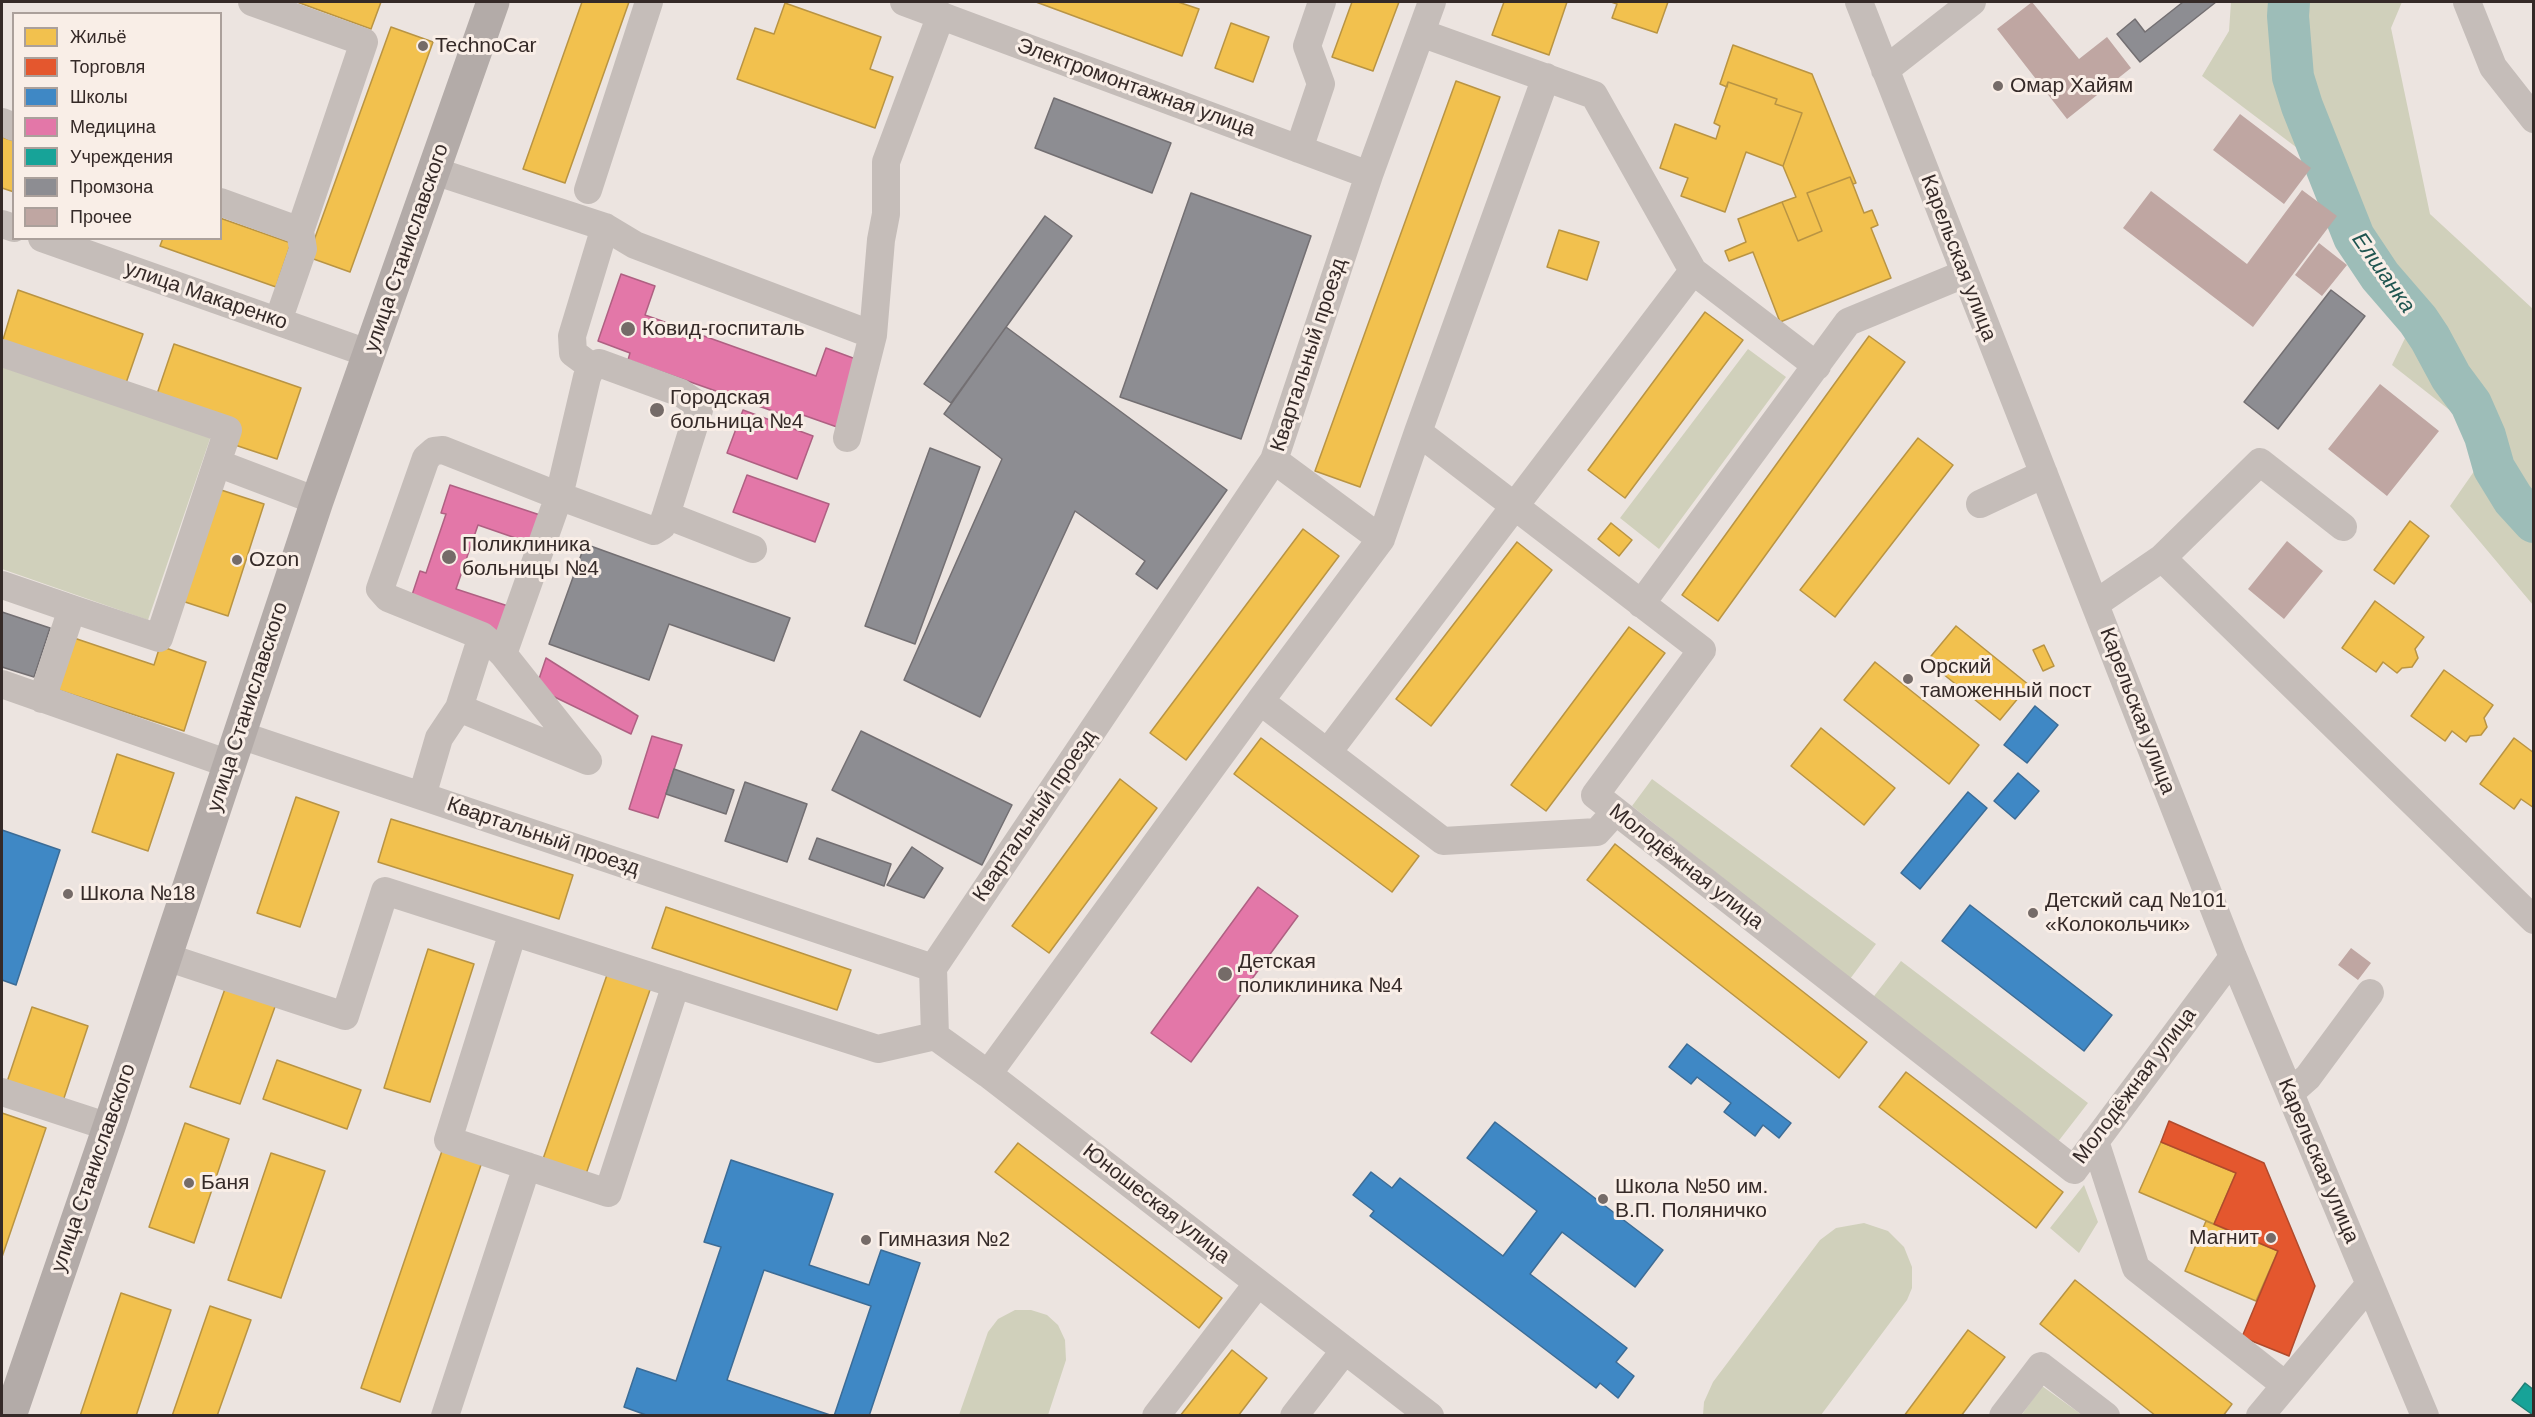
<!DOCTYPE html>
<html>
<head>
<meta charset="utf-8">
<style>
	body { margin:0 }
	#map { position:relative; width:2535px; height:1417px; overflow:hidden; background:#ece4e0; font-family:Arial,sans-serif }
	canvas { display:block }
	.frame { position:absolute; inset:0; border:3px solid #352a28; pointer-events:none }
	.legend { position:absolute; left:12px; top:12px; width:210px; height:228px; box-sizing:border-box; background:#f9eee7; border:2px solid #aba09b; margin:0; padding:8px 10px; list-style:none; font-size:18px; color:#352a28 }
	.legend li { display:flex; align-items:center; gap:12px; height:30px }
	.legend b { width:30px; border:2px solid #aba09b }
</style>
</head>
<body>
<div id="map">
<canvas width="2535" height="1417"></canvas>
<div class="frame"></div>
<ul class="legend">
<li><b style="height:16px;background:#f2c14e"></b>Жильё</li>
<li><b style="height:16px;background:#e4572e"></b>Торговля</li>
<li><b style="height:16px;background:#3f88c5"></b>Школы</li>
<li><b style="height:16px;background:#e377a8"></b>Медицина</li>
<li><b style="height:16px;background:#17a398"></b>Учреждения</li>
<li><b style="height:16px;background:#8d8d92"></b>Промзона</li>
<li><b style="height:16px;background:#bfa6a2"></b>Прочее</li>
</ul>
</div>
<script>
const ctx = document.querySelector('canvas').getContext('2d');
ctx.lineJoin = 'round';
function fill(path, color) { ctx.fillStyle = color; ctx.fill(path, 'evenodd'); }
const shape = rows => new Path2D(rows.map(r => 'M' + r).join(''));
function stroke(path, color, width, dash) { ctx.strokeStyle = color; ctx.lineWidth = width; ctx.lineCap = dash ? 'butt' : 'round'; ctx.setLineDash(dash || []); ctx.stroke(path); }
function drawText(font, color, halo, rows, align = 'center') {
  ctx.font = font + ' Arial,sans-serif'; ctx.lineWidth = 6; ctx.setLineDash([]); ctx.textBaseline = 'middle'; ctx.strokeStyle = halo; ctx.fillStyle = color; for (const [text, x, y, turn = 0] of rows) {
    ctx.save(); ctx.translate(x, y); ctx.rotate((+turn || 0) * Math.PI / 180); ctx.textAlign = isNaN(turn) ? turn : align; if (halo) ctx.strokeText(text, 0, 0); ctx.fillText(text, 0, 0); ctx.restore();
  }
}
const green = shape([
	[2231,2,2402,2,2391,28,2430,214,2533,309,2533,605,2450,506,2493,444,2392,365,2422,303,2317,163,2202,76,2229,31],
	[1748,349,1786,377,1659,549,1620,518],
	[2,363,211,436,148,620,2,569],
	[1652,779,1876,944,1850,979,1632,806],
	[1901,961,2088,1103,2057,1143,1871,1000],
	[2084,1185,2098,1222,2079,1253,2050,1228],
	[1864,1223,1888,1231,1904,1247,1912,1267,1912,1288,1907,1300,1821,1415,1703,1415,1704,1402,1713,1382,1820,1240,1836,1228],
	[1015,1310,1031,1310,1047,1315,1058,1325,1065,1340,1066,1360,1048,1415,959,1415,988,1332,998,1319],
	[2042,1386,2082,1415,2021,1416]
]);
const homes = shape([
	[297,2,381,2,371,29,297,2],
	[582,2,629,2,565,183,523,169,582,2],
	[1036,2,1178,2,1199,9,1182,56,1036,2],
	[1352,2,1399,2,1373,71,1332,57,1352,2],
	[1504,2,1567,2,1549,55,1492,35,1504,2],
	[1611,2,1668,2,1657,33,1612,18,1617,4,1611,2],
	[785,3,881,37,870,69,893,77,875,128,737,79,755,28,774,34,785,3],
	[1231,23,1269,37,1253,82,1215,68,1231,23],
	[391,27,433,42,350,272,308,257,391,27],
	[1733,45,1812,74,1856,183,1853,184,1850,177,1807,193,1822,231,1798,241,1782,202,1796,197,1783,166,1802,113,1775,104,1777,99,1728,82,1727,87,1720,84,1733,45],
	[1456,81,1500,97,1360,487,1315,471,1456,81],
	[1728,82,1777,99,1775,104,1802,113,1783,166,1746,152,1725,212,1681,196,1688,178,1660,168,1675,124,1716,139,1720,126,1714,123,1728,82],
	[2,137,14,141,14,192,2,188,2,137],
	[1850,177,1864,213,1872,210,1878,225,1871,228,1891,278,1780,322,1753,252,1729,261,1725,251,1746,242,1738,219,1782,202,1798,241,1822,231,1807,193,1850,177],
	[220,218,291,243,276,287,160,246,163,238,220,238,220,218],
	[1559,230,1599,242,1587,280,1547,267,1559,230],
	[18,290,143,334,125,386,2,343,18,290],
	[1705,312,1743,340,1625,498,1588,470,1705,312],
	[1869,336,1905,362,1718,621,1682,595,1869,336],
	[174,344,301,388,277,459,232,444,156,397,174,344],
	[1918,438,1953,465,1835,617,1800,590,1918,438],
	[215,488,264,504,228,616,179,600,215,488],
	[2410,521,2429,536,2394,584,2374,570,2410,521],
	[1611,523,1632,540,1619,556,1598,539,1611,523],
	[1303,529,1339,556,1186,760,1150,733,1303,529],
	[1517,542,1552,570,1431,726,1396,699,1517,542],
	[2375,601,2424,637,2415,649,2418,658,2412,667,2402,668,2397,673,2383,662,2376,672,2342,648,2375,601],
	[1956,626,2029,685,2000,720,1927,661,1956,626],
	[1629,627,1665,653,1546,811,1511,785,1629,627],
	[71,637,154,665,160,646,206,662,184,731,55,689,71,637],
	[2044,645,2054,666,2043,671,2033,650,2044,645],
	[1875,662,1979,745,1949,784,1844,700,1875,662],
	[2444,670,2493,705,2484,718,2487,727,2481,735,2470,736,2466,742,2452,731,2445,741,2411,716,2444,670],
	[1821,728,1895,788,1864,825,1791,766,1821,728],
	[1261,738,1419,856,1392,892,1234,774,1261,738],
	[2514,738,2534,753,2534,808,2521,799,2514,809,2480,784,2514,738],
	[117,754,174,773,148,851,92,832,117,754],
	[1120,779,1157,808,1049,953,1012,926,1120,779],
	[296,797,339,812,300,927,257,913,296,797],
	[391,819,573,875,559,919,378,862,391,819],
	[1615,844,1867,1042,1839,1078,1587,880,1615,844],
	[666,907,851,970,837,1010,652,948,666,907],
	[428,949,474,964,430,1102,384,1088,428,949],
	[608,972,651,987,586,1174,543,1159,608,972],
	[226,986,276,1004,240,1104,190,1087,226,986],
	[32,1007,88,1026,62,1104,6,1085,32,1007],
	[277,1060,361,1090,347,1129,263,1099,277,1060],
	[1906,1072,2063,1192,2036,1228,1879,1107,1906,1072],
	[2,1113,46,1128,2,1257,2,1113],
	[185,1123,229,1139,194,1243,149,1227,185,1123],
	[2161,1142,2236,1173,2214,1224,2139,1192,2161,1142],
	[1018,1143,1222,1298,1199,1328,995,1172,1018,1143],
	[443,1148,482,1162,400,1402,361,1388,443,1148],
	[271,1153,325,1171,281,1298,228,1280,271,1153],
	[2206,1221,2278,1251,2256,1301,2185,1271,2206,1221],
	[2075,1280,2232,1404,2223,1416,2156,1416,2040,1324,2075,1280],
	[121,1293,171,1310,136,1416,80,1416,121,1293],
	[210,1306,251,1320,217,1416,172,1416,210,1306],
	[1968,1330,2005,1357,1961,1416,1904,1416,1968,1330],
	[1232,1350,1267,1378,1238,1416,1180,1416,1232,1350]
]);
const shops = shape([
	[2169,1121,2264,1163,2315,1286,2289,1356,2242,1337,2278,1251,2214,1224,2236,1173,2161,1142,2169,1121]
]);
const schools = shape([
	[2035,706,2058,725,2027,763,2004,745,2035,706],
	[2018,773,2039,791,2015,819,1994,801,2018,773],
	[1968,792,1987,808,1920,889,1901,873,1968,792],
	[2,830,60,850,16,985,2,980,2,830],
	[1970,905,2112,1015,2084,1051,1942,941,1970,905],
	[1687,1044,1791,1123,1779,1138,1763,1125,1755,1136,1724,1112,1731,1103,1697,1077,1691,1084,1669,1067,1687,1044],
	[1495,1122,1663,1250,1635,1287,1562,1232,1530,1274,1627,1348,1616,1362,1634,1376,1618,1398,1600,1383,1596,1388,1370,1216,1374,1211,1353,1195,1371,1172,1392,1188,1400,1178,1503,1256,1537,1211,1467,1158,1495,1122],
	[731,1160,833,1194,809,1265,869,1285,881,1250,920,1263,869,1416,834,1416,871,1306,764,1270,727,1380,833,1416,649,1416,624,1407,637,1368,676,1381,721,1247,704,1242,731,1160]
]);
const health = shape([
	[621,274,655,286,645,315,816,376,826,348,861,361,837,427,803,415,801,421,628,360,630,353,598,341,621,274],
	[743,410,813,436,797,479,727,453,743,410],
	[747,475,829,504,815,542,733,512,747,475],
	[450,485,540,515,530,543,478,525,456,589,508,606,499,634,409,604,420,571,426,573,446,514,441,513,450,485],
	[546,658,638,716,631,734,536,688,546,658],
	[652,736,682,745,658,818,629,809,652,736],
	[1258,887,1298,916,1191,1062,1151,1033,1258,887]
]);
const public = shape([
	[2525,1383,2534,1390,2533,1415,2512,1400,2525,1383]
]);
const industry = shape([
	[2183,2,2216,2,2140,62,2117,34,2135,19,2145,32,2183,2],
	[1054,98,1171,143,1152,193,1035,148,1054,98],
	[1191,193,1311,236,1241,439,1120,397,1191,193],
	[1045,216,1072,236,951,403,924,384,1045,216],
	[2331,290,2365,316,2278,429,2244,402,2331,290],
	[1006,327,1227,490,1157,589,1136,574,1145,561,1075,511,980,717,904,680,1002,459,944,414,1006,327],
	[930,448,980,467,915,644,865,626,930,448],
	[585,544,790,618,774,661,669,624,649,680,549,644,585,544],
	[2,612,50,628,34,677,2,667,2,612],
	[861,731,1012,805,982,865,832,790,861,731],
	[674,769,734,790,726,814,666,794,674,769],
	[745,782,807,804,787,862,725,841,745,782],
	[817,838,891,864,884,886,809,859,817,838],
	[912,847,943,868,924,898,887,885,912,847]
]);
const river = shape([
	[2289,2,2288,16,2293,77,2302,106,2354,237,2380,276,2418,320,2430,338,2451,377,2471,404,2485,436,2494,468,2513,499,2534,522]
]);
const building = shape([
	[2032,2,2079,59,2107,37,2131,68,2067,119,1997,29],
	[2240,114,2311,168,2284,204,2213,150],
	[2302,190,2337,216,2253,327,2123,228,2151,191,2247,264],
	[2319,243,2347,265,2322,296,2295,275],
	[2380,384,2439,431,2387,496,2328,449],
	[2287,541,2323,571,2284,619,2248,589],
	[2351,948,2371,963,2358,980,2338,965]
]);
const minor = shape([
	[252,2,364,42,300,231,303,249,278,321],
	[904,2,1369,175],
	[1859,2,2233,957,2425,1416],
	[2467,2,2493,67,2534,119],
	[1421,33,1594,95,1693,271,1817,366],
	[1885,70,1972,2],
	[2,122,14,127],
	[1299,149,1321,84,1307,46,1322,2],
	[434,171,605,227,635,245,873,335],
	[588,190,649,2],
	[220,202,300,231],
	[2,224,14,228],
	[42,238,370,354],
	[2,353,228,430,217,463,317,501],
	[599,363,681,393,694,402,699,410,666,515,662,526,654,531,559,496,587,377,592,367,599,363],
	[592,367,573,353,572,336,605,227],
	[1418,432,1546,77],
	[847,438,873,335,881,240,886,214,886,162,941,15],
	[1274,460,1381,539,1418,432,1702,650,1595,795,2074,1170,2233,957],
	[1980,504,2044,474],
	[666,515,753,549],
	[1381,539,1260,701,1443,841,1597,832,1615,812],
	[2162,558,2534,920],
	[2,585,72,609],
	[1641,604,1848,322,1964,274],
	[2095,604,2162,558,2260,462,2343,527],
	[2,684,229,764],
	[42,699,72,609,159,638,217,463],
	[459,708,482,636],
	[240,735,933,968,1274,460,1369,175,1432,2],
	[1328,752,1693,271],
	[422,796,439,738,459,708,588,761,503,654,500,651,482,636,388,598,380,589,426,458,434,451,443,450,559,496,503,654],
	[513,932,448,1140,608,1193,676,984],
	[166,957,345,1016,385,891,878,1049,935,1036],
	[933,968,935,1036],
	[935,1036,988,1074,1430,1416],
	[988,1074,1260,701],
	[2,1092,109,1127],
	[2290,1093,2308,1077,2370,993],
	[2095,1141,2136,1268,2285,1385],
	[445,1416,527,1166],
	[1156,1416,1258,1283],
	[1294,1416,1345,1350],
	[2003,1416,2041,1366,2106,1416],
	[2260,1416,2370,1284]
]);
const major = shape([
	[10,1416,109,1127,317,501,493,2]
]);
const markers = [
	[423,46,6,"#756b68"],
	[1998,86,6,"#756b68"],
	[628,329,8,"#756b68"],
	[657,410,8,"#756b68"],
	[449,557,8,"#756b68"],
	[237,560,6,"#756b68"],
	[1908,679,6,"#756b68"],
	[68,894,6,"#756b68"],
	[2033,913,6,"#756b68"],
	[1225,974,8,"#756b68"],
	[189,1183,6,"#756b68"],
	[1603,1199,6,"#756b68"],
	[2271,1238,6,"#756b68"],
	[866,1240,6,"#756b68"]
];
const poiNames = [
	["TechnoCar",435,46],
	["Омар Хайям",2010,86],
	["Ковид-госпиталь",642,329],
	["Городская",670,398],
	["больница №4",670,422],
	["Поликлиника",462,545],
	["больницы №4",462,569],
	["Ozon",249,560],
	["Орский",1920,667],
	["таможенный пост",1920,691],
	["Школа №18",80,894],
	["Детский сад №101",2045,901],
	["«Колокольчик»",2045,925],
	["Детская",1238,962],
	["поликлиника №4",1238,986],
	["Баня",201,1183],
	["Школа №50 им.",1615,1187],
	["В.П. Поляничко",1615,1211],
	["Магнит",2259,1238,"right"],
	["Гимназия №2",878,1240]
];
const streetNames = [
	["Электромонтажная улица",1136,88,20],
	["улица Станиславского",407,248,-71],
	["Карельская улица",1958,258,69],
	["улица Макаренко",206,296,19],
	["Квартальный проезд",1309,355,-72],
	["улица Станиславского",248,707,-72],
	["Карельская улица",2137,711,69],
	["Квартальный проезд",1035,816,-56],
	["Квартальный проезд",543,837,19],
	["Молодёжная улица",1686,867,38],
	["Молодёжная улица",2135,1086,-53],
	["Карельская улица",2318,1161,67],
	["улица Станиславского",94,1168,-71],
	["Юношеская улица",1156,1204,38]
];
const waterNames = [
	["Елшанка",2383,273,55]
];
fill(green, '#d0d0bb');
fill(homes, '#f2c14e');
stroke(homes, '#b99443', 1.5);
fill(shops, '#e4572e');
stroke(shops, '#b04a2c', 1.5);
fill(schools, '#3f88c5');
stroke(schools, '#3c6c96', 1.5);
fill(health, '#e377a8');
stroke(health, '#af6082', 1.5);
fill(public, '#17a398');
stroke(public, '#207f76', 1.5);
fill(industry, '#8d8d92');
stroke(industry, '#736f72', 1.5);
stroke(river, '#9dbdb8', 42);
fill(building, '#bfa6a2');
stroke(minor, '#c5bdb9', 28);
stroke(major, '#b3aba8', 33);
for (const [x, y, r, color] of markers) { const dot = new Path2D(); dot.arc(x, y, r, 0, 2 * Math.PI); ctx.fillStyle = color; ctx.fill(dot); stroke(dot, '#f9eee7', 2); }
drawText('21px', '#352a28', '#f9eee7', poiNames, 'left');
drawText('21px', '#352a28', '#f9eee7', streetNames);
drawText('italic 22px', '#1f5550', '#f9eee7', waterNames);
</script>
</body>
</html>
